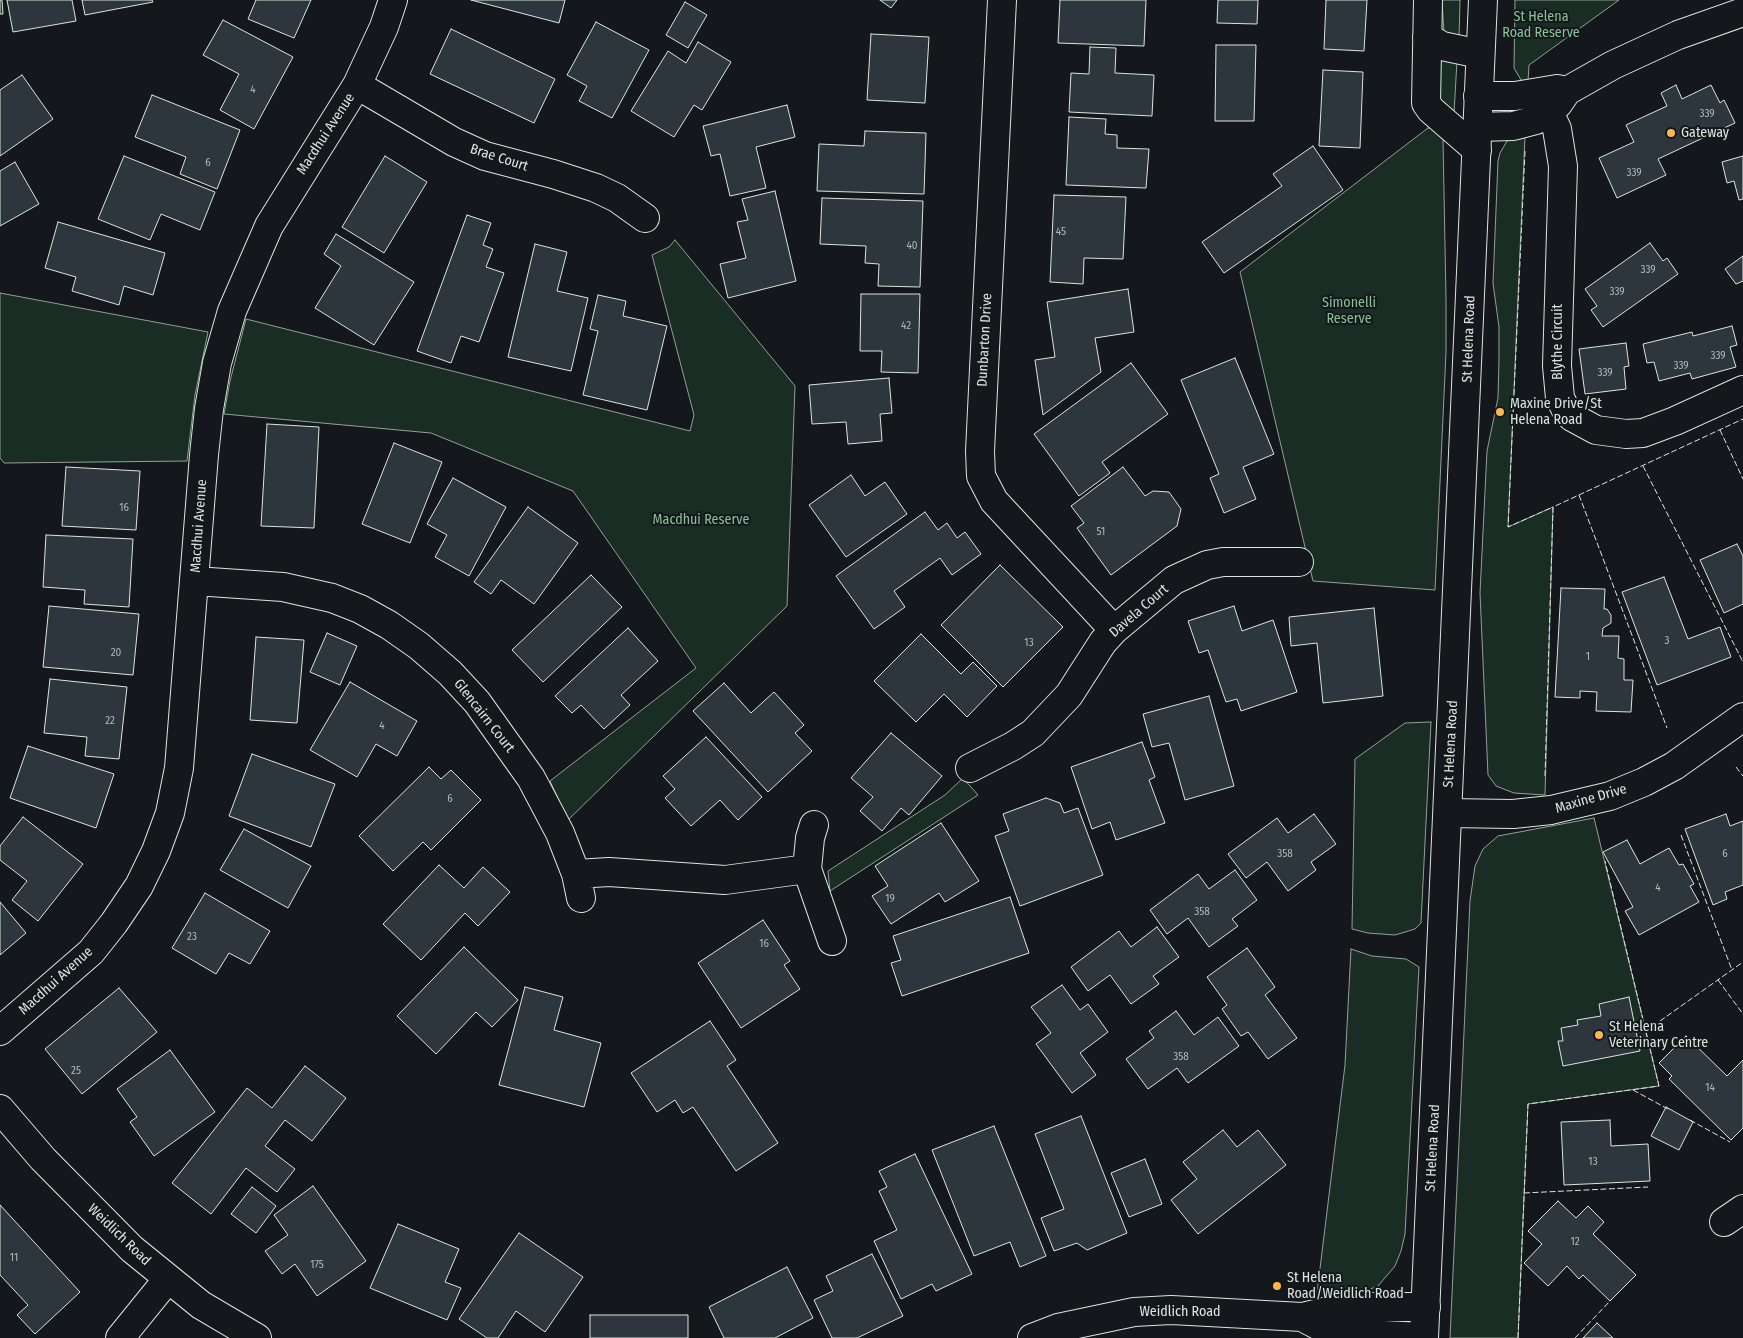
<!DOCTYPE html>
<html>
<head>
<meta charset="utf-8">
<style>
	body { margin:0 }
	canvas { display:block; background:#14181c }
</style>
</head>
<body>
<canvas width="1743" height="1338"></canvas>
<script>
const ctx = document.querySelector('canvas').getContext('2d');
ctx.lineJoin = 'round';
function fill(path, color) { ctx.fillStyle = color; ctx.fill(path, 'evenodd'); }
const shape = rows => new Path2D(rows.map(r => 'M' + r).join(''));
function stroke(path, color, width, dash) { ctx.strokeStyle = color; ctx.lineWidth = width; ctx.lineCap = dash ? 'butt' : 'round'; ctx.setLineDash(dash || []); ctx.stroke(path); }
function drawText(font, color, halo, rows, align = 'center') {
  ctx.font = font + ' "Fira Sans Condensed",sans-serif'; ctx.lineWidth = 4; ctx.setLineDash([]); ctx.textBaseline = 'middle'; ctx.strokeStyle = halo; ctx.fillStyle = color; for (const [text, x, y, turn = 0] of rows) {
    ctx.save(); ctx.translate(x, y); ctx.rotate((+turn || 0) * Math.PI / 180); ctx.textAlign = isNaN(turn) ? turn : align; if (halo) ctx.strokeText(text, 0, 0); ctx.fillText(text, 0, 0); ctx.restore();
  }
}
const green = shape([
	[1442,0,1460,0,1459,40,1444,33,1442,0],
	[1515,0,1619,0,1529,65,1528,82,1521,80,1514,68,1515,0],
	[1438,58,1457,61,1454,113,1438,100,1438,58],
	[1428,128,1435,128,1443,139,1446,299,1446,352,1435,590,1313,581,1240,272,1428,128],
	[1525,136,1508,527,1553,507,1545,795,1514,793,1496,786,1488,775,1480,593,1487,451,1498,398,1499,360,1499,327,1493,283,1498,161,1500,153,1507,141,1525,136],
	[675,240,795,386,787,606,568,820,550,781,696,668,573,491,431,433,224,414,230,381,246,319,690,431,694,415,652,255,669,247,675,240],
	[0,293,208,332,195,395,187,461,4,463,0,458,0,293],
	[1431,722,1421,923,1415,929,1395,935,1368,933,1352,929,1355,759,1405,723,1431,722],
	[963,778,978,795,830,891,828,871,945,795,963,778],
	[1594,818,1659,1086,1528,1104,1518,1338,1450,1338,1470,901,1475,866,1483,849,1498,836,1594,818],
	[1351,949,1372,956,1406,959,1419,967,1405,1234,1401,1251,1395,1266,1378,1286,1358,1294,1317,1293,1345,1065,1351,949]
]);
const building = shape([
	[0,0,2,0,3,14,0,14,0,0],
	[7,0,72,0,76,21,13,32,7,0],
	[82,0,152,0,153,2,85,15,82,0],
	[256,0,311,0,294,38,248,19,256,0],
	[471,0,565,0,559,23,471,0],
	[880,0,897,0,891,8,880,0],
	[1060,0,1146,0,1144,46,1058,43,1060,0],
	[1218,0,1258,0,1257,24,1217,23,1218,0],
	[1326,0,1367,0,1364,51,1324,49,1326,0],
	[685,2,707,15,688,48,666,35,685,2],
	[223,20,293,57,254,129,220,110,239,74,203,55,223,20],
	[596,22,649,50,612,118,579,101,587,86,567,75,596,22],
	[451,29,555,79,534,123,430,74,451,29],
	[871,34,929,37,925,103,867,100,871,34],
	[698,42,731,62,702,110,694,105,674,137,631,111,668,51,686,63,698,42],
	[1216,45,1256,45,1254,121,1215,121,1216,45],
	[1090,47,1116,48,1115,73,1154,75,1152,116,1069,112,1071,73,1089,74,1090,47],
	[1323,70,1363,72,1360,148,1319,146,1323,70],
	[22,75,53,119,0,156,0,90,22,75],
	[1676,85,1682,99,1711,85,1720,103,1724,100,1735,123,1658,159,1666,175,1617,198,1599,158,1634,142,1626,125,1667,106,1661,93,1676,85],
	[152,95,240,130,217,189,180,174,186,157,135,137,152,95],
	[787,105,795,137,756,147,766,188,730,196,720,154,711,156,703,126,787,105],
	[1069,117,1106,119,1105,134,1117,135,1117,148,1149,149,1146,188,1066,185,1069,117],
	[865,131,926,133,924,194,817,191,819,144,864,146,865,131],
	[1313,146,1343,190,1224,273,1202,242,1282,186,1273,174,1313,146],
	[124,156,215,192,200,230,161,214,150,240,98,219,124,156],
	[385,156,427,182,384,253,342,227,385,156],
	[1743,156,1743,199,1739,200,1734,181,1727,183,1722,162,1743,156],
	[15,162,39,204,0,226,0,171,15,162],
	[775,191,796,281,728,298,720,264,746,258,737,222,748,220,742,199,775,191],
	[1054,195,1126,197,1123,259,1084,258,1083,284,1050,282,1054,195],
	[822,198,923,201,920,287,878,286,879,264,865,263,866,246,820,244,822,198],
	[467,215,491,223,483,245,493,249,486,267,504,273,479,342,461,336,451,363,417,351,467,215],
	[58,222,165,253,153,295,124,286,119,305,72,291,76,277,45,268,58,222],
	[336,234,414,282,374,345,315,308,341,266,324,254,336,234],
	[1650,243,1663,261,1667,258,1678,274,1603,327,1591,310,1597,306,1585,289,1650,243],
	[535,244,567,252,557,291,588,298,571,371,508,357,535,244],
	[1743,256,1743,281,1736,284,1725,269,1743,256],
	[1128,289,1134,332,1095,338,1101,372,1043,415,1035,360,1055,357,1047,302,1128,289],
	[861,294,920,294,918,373,881,372,882,351,860,351,861,294],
	[598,295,626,301,623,316,667,326,647,410,583,395,598,331,590,329,598,295],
	[1732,326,1737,345,1730,347,1736,367,1692,379,1690,373,1659,381,1654,362,1647,363,1643,344,1692,332,1693,336,1732,326],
	[1626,343,1629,366,1624,367,1626,389,1585,394,1579,349,1626,343],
	[1235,358,1274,454,1243,467,1256,499,1224,513,1210,478,1219,474,1181,380,1235,358],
	[1131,363,1168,414,1102,462,1110,473,1079,496,1034,434,1131,363],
	[889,378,892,413,880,414,882,441,848,444,846,422,812,424,809,385,889,378],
	[267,424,319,427,314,528,261,526,267,424],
	[394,443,442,462,410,543,362,524,394,443],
	[66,467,140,471,136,530,62,526,66,467],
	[1123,467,1145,496,1153,491,1169,492,1181,509,1177,526,1111,575,1077,528,1084,523,1071,506,1123,467],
	[851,475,865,496,885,482,907,514,846,557,809,505,851,475],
	[453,478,506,507,469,576,435,557,447,535,427,524,453,478],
	[528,507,578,543,534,604,501,580,491,594,474,582,528,507],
	[925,512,938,530,947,523,957,538,965,532,981,554,952,575,940,558,894,591,905,607,874,629,836,576,925,512],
	[46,535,133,539,129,607,84,604,85,590,43,587,46,535],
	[1737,544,1743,556,1743,604,1724,613,1700,560,1737,544],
	[1000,565,1063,627,1003,687,941,625,1000,565],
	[591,575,622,607,543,682,512,650,591,575],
	[1664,577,1688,639,1720,627,1731,657,1657,685,1622,592,1664,577],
	[1561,588,1605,589,1604,609,1607,609,1611,615,1611,623,1603,628,1602,636,1619,636,1618,658,1624,659,1624,680,1633,680,1631,712,1596,711,1597,692,1580,691,1580,698,1555,697,1561,588],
	[49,606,139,614,133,675,43,667,49,606],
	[1234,606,1242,631,1273,620,1297,692,1241,711,1237,699,1226,702,1208,650,1199,653,1188,621,1234,606],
	[1374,608,1383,696,1323,703,1317,643,1291,646,1289,617,1374,608],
	[628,628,658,661,621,695,630,705,604,729,581,705,572,713,555,696,628,628],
	[327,633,357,646,340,685,310,672,327,633],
	[921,634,961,674,973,662,997,686,967,717,944,694,916,722,874,681,921,634],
	[256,637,304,640,297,723,250,720,256,637],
	[50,679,127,687,119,759,85,756,87,737,44,733,50,679],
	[350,682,417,721,397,756,376,744,357,777,310,750,350,682],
	[724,683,751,713,774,692,804,725,795,733,812,751,768,792,693,711,724,683],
	[1209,696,1234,786,1185,800,1169,743,1152,747,1143,714,1209,696],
	[891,733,942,776,909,815,901,808,882,831,860,811,873,797,851,778,891,733],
	[706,737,762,797,738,820,720,800,691,826,665,798,675,789,663,776,706,737],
	[1142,742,1155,777,1149,780,1165,823,1116,840,1110,822,1092,829,1071,767,1142,742],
	[28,746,114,774,96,828,10,798,28,746],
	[252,754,335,784,311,847,229,816,252,754],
	[429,767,441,779,451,770,481,800,431,850,423,842,393,871,359,836,429,767],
	[1046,798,1060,803,1064,813,1078,808,1103,875,1020,906,995,836,1009,831,1003,814,1046,798],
	[1314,814,1336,844,1311,862,1316,870,1288,891,1267,862,1246,878,1228,854,1277,818,1288,833,1314,814],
	[1726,814,1730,826,1743,821,1743,885,1725,892,1727,899,1713,905,1685,829,1726,814],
	[23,817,83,864,38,921,12,900,27,881,0,860,0,846,23,817],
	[941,823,979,881,945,902,939,893,891,924,872,896,888,886,875,866,941,823],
	[244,829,311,866,288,908,220,870,244,829],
	[1627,840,1640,864,1669,848,1679,865,1683,864,1694,884,1690,886,1699,902,1639,935,1625,911,1633,907,1603,852,1627,840],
	[439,865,464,888,483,867,510,892,478,926,465,913,421,960,383,924,439,865],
	[1235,870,1257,900,1232,919,1238,926,1209,947,1188,918,1167,934,1150,910,1198,874,1209,889,1235,870],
	[205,893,270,931,250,964,229,953,216,974,172,948,205,893],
	[1010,897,1029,953,902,996,891,963,901,960,893,936,1010,897],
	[0,902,26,933,0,955,0,902],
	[763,920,790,961,784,965,800,989,741,1028,698,963,763,920],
	[1157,927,1179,957,1153,976,1159,984,1131,1004,1110,975,1088,991,1071,967,1119,931,1131,947,1157,927],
	[464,947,518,1000,492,1027,476,1012,436,1054,397,1016,464,947],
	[1247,948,1275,987,1265,995,1297,1038,1268,1059,1248,1032,1241,1036,1222,1009,1227,1005,1207,977,1247,948],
	[1062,985,1080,1010,1088,1004,1108,1032,1080,1053,1096,1075,1072,1093,1036,1044,1051,1033,1031,1007,1062,985],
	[525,987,563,997,554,1030,601,1043,584,1107,499,1085,525,987],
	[119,988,157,1032,82,1094,45,1049,119,988],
	[1629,997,1640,1051,1563,1066,1558,1041,1563,1041,1561,1028,1578,1025,1577,1020,1601,1016,1599,1004,1629,997],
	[1176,1011,1194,1035,1218,1017,1239,1046,1188,1083,1177,1068,1148,1089,1126,1059,1154,1038,1149,1031,1176,1011],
	[710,1021,736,1060,727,1066,778,1143,736,1171,693,1107,683,1113,675,1100,657,1112,631,1073,710,1021],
	[1686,1036,1727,1076,1743,1060,1743,1128,1731,1140,1669,1079,1672,1076,1659,1063,1686,1036],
	[170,1050,215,1112,154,1156,130,1122,137,1117,117,1089,170,1050],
	[305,1066,346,1098,312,1141,285,1120,265,1146,295,1169,277,1192,246,1168,211,1214,172,1183,247,1088,272,1108,305,1066],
	[1666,1107,1693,1122,1679,1150,1651,1136,1666,1107],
	[1081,1116,1127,1233,1087,1250,1077,1243,1054,1251,1041,1218,1064,1209,1035,1134,1081,1116],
	[1610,1120,1611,1146,1648,1144,1650,1181,1564,1185,1561,1122,1610,1120],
	[994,1126,1046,1256,1020,1267,1010,1242,974,1256,932,1150,994,1126],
	[1223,1130,1237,1147,1258,1130,1286,1165,1198,1234,1171,1200,1197,1179,1183,1162,1223,1130],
	[915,1154,972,1274,936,1291,932,1284,901,1299,874,1241,897,1230,879,1191,887,1187,879,1171,915,1154],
	[1145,1159,1162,1204,1129,1217,1111,1173,1145,1159],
	[313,1186,366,1261,317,1296,295,1264,282,1274,265,1251,288,1235,274,1215,313,1186],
	[252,1187,276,1206,256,1233,231,1214,252,1187],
	[1558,1201,1576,1218,1588,1206,1604,1222,1593,1234,1636,1275,1610,1301,1583,1275,1579,1279,1567,1266,1548,1286,1524,1263,1542,1244,1528,1231,1558,1201],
	[0,1205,80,1292,35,1334,17,1315,28,1305,0,1275,0,1205],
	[398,1224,459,1249,445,1282,461,1288,447,1320,370,1288,398,1224],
	[519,1233,583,1277,545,1332,516,1311,498,1338,487,1338,459,1319,519,1233],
	[872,1254,903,1316,857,1338,832,1338,814,1300,833,1291,826,1276,872,1254],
	[787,1267,813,1318,775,1338,724,1338,709,1307,787,1267],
	[590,1315,688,1315,688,1338,590,1338,590,1315],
	[1597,1323,1613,1338,1583,1338,1597,1323]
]);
const minor = shape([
	[1002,0,980,451,981,476,994,501,1114,630],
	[1428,0,1426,103,1431,110,1477,150],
	[1427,37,1442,46,1480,54],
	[357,85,454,142,485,156,553,174,596,188,617,198,645,218],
	[1478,96,1515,96,1557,89,1567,91],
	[1549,112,1557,129,1563,166,1557,366,1560,398,1565,408,1572,417,1596,430,1626,434,1643,433,1675,421,1743,390],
	[1477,127,1513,126,1536,120,1558,104,1567,91,1613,65,1678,35,1743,12],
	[195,581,283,587,332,598,360,609,389,625,419,646,450,673,477,702,531,778,560,833,576,874,581,898],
	[970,768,1013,746,1033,733,1069,695,1103,642,1114,630,1174,580,1207,565,1223,562,1299,562],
	[1448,813,1513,814,1551,810,1610,796,1644,782,1674,766,1743,717],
	[807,869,832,941],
	[576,874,609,872,725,880,807,869,810,838,814,825],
	[0,1031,91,952,114,923,139,886,156,851,170,813,179,768,204,455,209,409,217,363,232,311,269,226,357,85,384,27,393,0],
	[0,1109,43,1159,132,1249,201,1305,257,1338],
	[1724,1222,1743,1209],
	[1302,1317,1325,1329,1342,1333,1424,1337],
	[120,1338,167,1280],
	[1032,1338,1058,1328,1134,1312,1171,1310,1302,1317,1344,1307,1426,1307]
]);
const major = shape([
	[1424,1338,1483,0]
]);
const fence = shape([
	[1525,151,1508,527,1553,507],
	[1720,430,1743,479],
	[1643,466,1743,662],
	[1579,495,1667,728],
	[1736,767,1743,776],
	[1545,776,1553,507,1743,419],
	[1681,835,1732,970],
	[1718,980,1743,1014],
	[1646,1031,1743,962],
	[1633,1090,1668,1109],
	[1690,1120,1730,1142],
	[1524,1193,1648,1187],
	[1518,1338,1528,1104,1659,1086,1605,861],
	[1575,1338,1610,1301]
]);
const markers = [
	[1671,133,5,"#ffb74d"],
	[1500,412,5,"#ffb74d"],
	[1599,1035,5,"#ffb74d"],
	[1277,1286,5,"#ffb74d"]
];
const numberNames = [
	["4",253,90],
	["339",1707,114],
	["6",208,163],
	["339",1634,173],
	["45",1061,232],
	["40",912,246],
	["339",1648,270],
	["339",1617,292],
	["42",906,326],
	["339",1718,356],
	["339",1681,366],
	["339",1605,373],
	["16",124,508],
	["51",1101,532],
	["3",1667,641],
	["13",1029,643],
	["20",116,653],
	["1",1588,657],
	["22",110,721],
	["4",382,726],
	["6",450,799],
	["358",1285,854],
	["6",1725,854],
	["4",1658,888],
	["19",890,899],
	["358",1202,912],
	["23",192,937],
	["16",764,944],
	["358",1181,1057],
	["25",76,1071],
	["14",1710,1088],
	["13",1593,1162],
	["12",1575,1242],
	["11",14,1258],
	["175",317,1265]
];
const parkNames = [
	["St Helena",1541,17],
	["Road Reserve",1541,33],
	["Simonelli",1349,303],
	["Reserve",1349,319],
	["Macdhui Reserve",701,520]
];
const poiNames = [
	["Gateway",1681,133],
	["Maxine Drive/St",1510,404],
	["Helena Road",1510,420],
	["St Helena",1609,1027],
	["Veterinary Centre",1609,1043],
	["St Helena",1287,1278],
	["Road/Weidlich Road",1287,1294]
];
const streetNames = [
	["Macdhui Avenue",326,134,-57],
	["Brae Court",499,158,18],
	["St Helena Road",1469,339,-88],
	["Dunbarton Drive",985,340,-87],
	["Blythe Circuit",1558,342,-90],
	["Macdhui Avenue",199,526,-86],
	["Davela Court",1139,611,-41],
	["Glencairn Court",484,716,52],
	["St Helena Road",1451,744,-87],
	["Maxine Drive",1591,799,-16],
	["Macdhui Avenue",56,981,-42],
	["St Helena Road",1433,1148,-87],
	["Weidlich Road",119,1235,44],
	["Weidlich Road",1180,1312]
];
fill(green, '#1a2d24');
stroke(green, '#939e99', 1);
fill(building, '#2c363c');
stroke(building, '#d8e6dc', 1);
stroke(minor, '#d8e6dc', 30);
stroke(major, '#d8e6dc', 30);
stroke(minor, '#14181c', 28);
stroke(major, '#14181c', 28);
stroke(fence, '#d8e6dc', 1, [6, 2.5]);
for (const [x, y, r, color] of markers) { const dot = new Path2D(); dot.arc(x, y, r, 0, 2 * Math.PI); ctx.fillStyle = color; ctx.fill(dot); stroke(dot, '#14181c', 2); }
drawText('11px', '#adbab4', null, numberNames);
drawText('14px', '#8ac095', '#14181c', parkNames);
drawText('14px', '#d8e6dc', '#14181c', poiNames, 'left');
drawText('14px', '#d8e6dc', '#14181c', streetNames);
</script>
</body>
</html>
